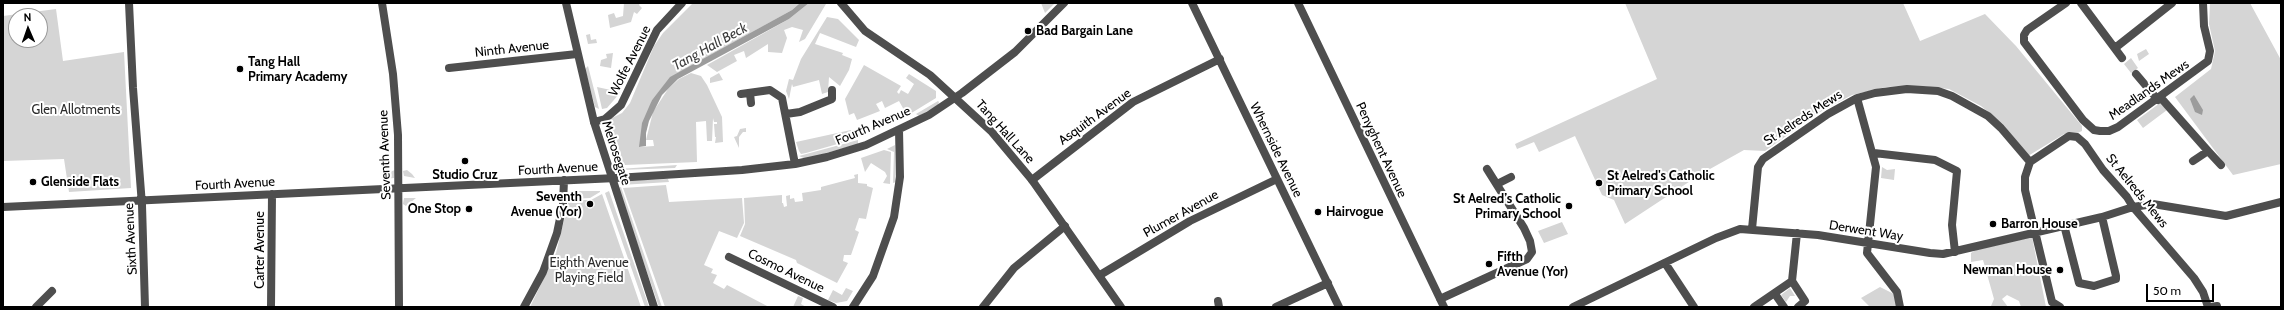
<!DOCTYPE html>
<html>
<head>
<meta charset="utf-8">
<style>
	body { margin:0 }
	#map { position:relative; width:2284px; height:310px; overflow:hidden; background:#fff; font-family:Cabin,sans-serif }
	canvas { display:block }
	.frame { position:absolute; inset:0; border:4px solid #000; pointer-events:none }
	.north { position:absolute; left:8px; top:8px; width:40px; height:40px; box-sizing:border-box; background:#fff; border:1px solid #999; border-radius:50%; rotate:358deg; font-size:11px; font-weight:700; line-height:16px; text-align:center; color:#000 }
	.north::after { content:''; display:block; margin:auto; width:14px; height:18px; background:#000; clip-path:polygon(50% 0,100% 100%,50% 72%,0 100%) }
	.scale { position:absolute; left:2146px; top:284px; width:68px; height:18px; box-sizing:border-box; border:2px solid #000; border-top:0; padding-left:5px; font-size:12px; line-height:14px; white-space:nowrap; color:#000; -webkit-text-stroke:3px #fff; paint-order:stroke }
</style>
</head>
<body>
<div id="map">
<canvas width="2284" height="310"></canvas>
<div class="frame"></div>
<div class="north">N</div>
<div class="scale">50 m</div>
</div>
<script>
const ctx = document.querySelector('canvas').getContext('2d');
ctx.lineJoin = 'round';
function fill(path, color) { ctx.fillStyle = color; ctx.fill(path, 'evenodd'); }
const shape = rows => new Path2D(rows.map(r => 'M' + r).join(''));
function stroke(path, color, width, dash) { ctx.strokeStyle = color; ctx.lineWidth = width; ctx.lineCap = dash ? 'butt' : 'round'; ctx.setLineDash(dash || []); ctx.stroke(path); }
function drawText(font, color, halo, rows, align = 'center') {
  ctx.font = font + ' Cabin,sans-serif'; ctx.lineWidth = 4; ctx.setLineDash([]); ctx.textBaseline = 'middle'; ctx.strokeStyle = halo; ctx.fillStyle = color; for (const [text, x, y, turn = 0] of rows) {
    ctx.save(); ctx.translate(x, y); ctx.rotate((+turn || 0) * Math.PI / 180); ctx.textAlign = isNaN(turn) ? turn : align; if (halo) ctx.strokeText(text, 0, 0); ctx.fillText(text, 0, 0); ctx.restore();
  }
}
const green = shape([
	[624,3,640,3,639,5,642,8,637,14,634,12,631,22,610,28,608,15,614,13,616,18,623,16],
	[693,3,800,3,792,10,671,77,652,100,640,147,654,146,653,140,646,140,653,112,668,89,679,79,691,73,701,76,707,85,722,117,723,142,715,143,716,137,715,137,714,124,717,124,717,122,714,122,713,118,712,141,707,141,706,121,696,122,697,162,625,165,615,159,605,125,606,121,622,113,630,103,654,46,663,33],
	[809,3,826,4,805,39,799,42,803,30,792,27,784,30,787,38,782,53,768,52,768,44,746,58,744,51,734,55,737,61,717,72,707,65,789,19],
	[1041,3,1055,3,1045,13],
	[1625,3,1903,3,1920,41,1985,14,2016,46,2082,126,2082,131,2075,134,2064,134,2028,156,2003,124,1981,106,1949,89,1920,86,1886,87,1852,95,1820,112,1765,151,1744,150,1701,174,1625,224,1614,200,1602,195,1575,136,1539,152,1534,142,1517,149,1515,144,1657,79],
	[2210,3,2250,3,2281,60,2281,164,2233,175,2175,97,2211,69,2215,51,2209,24],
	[56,9,63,61,124,52,131,188,69,192,64,159,3,161,3,16],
	[16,16,40,16,40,40,16,40],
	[827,17,838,19,859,40,856,47,820,33,815,44,843,53,842,55,852,59,849,70,840,86,829,77,828,92,822,94,819,80,793,87,792,84,789,99,786,91,789,79,793,80,801,59],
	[590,34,591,40,596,39,597,43,588,44,586,35],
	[2146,49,2149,54,2139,61,2137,54],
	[613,53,611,68,600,66,601,60,607,58,606,54],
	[2131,58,2138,68,2131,73,2124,64],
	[864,65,901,86,897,92,899,94,901,90,908,94,914,84,906,78,909,74,936,91,936,98,900,120,897,114,904,110,899,101,885,108,882,101,876,104,880,111,857,120,854,113,849,115,845,99],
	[588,66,599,109,595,107,585,69],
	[719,73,723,80,710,83,710,78],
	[597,87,620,92,619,94,607,108,602,109],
	[938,101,939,102,938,105,919,116,916,114],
	[2160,103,2167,110,2143,128,2137,120],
	[746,128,746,132,743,132,739,137,739,148,734,137,737,136,740,129],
	[851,130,855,139,806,153,801,154,799,151,796,142],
	[858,140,858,144,806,159,799,156],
	[895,145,896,182,893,183,894,152,887,149],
	[884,150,891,152,890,184,883,183,887,176,885,172,871,163,865,172,861,158],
	[677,165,675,168,619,170,619,169],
	[1882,167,1887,170,1895,169,1894,180,1881,178],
	[395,170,394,178,383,179,387,173],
	[407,170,412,174,415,178,404,176,403,171],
	[858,174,858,183,867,184,867,186,873,188,866,219,859,218,855,230,859,232,851,255,844,255,843,261,848,263,837,283,797,263,796,260,740,236,745,224,744,198,782,195,782,203,783,203,784,207,787,206,786,196,790,195,790,199,794,198,795,202,803,201,802,193,821,190,821,187,855,178,854,175],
	[668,179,669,182,621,185,620,181],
	[666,185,669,202,742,198,744,223,737,238,719,231,704,265,713,269,711,273,717,275,713,283,724,289,727,285,769,307,665,307,623,188],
	[621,187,662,307,659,307,618,188],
	[577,191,600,191,600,192,590,198,569,199],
	[609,191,649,307,645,307,605,193],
	[602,194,641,307,530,307,556,253,569,200,591,200],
	[404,198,416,198,406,206,403,204],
	[1562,222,1568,234,1544,243,1538,231],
	[2032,237,2046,307,2021,307,2019,301,2007,295,2002,299,2008,307,1991,306,1994,299,1983,260,1971,262,1971,253,1976,250],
	[1880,287,1894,294,1898,307,1870,307,1861,298],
	[846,288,853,291,847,301,836,303,828,300,833,290,842,295],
	[1790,288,1795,296,1790,296,1786,302,1781,295],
	[798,296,803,298,801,304,806,307,793,307]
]);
const water = shape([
	[800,3,809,3,789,19,678,79,662,95,649,121,646,133,646,146,639,147,642,123,652,100,670,77,792,10],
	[2194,95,2203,110,2202,115,2195,112,2190,99]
]);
const minor = shape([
	[129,3,133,88,142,205,145,307],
	[382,3,393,74,398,135,399,307],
	[1192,3,1339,307],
	[1298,3,1444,307],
	[2066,3,2027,30,2024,35,2024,42,2083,120,2094,130,2100,131,2109,131,2118,127,2208,61,2210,51,2204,26,2203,3],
	[2081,3,2122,58],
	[2115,48,2172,3],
	[449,68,577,54],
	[2136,74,2158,100],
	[750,93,751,103],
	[741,94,770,90,782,98,795,164],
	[1857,98,1876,167,1867,253,1897,292,1900,307],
	[2161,98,2208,151,2193,161],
	[786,114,800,112,832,99,832,90],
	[594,122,605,119,621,105,657,30,682,3],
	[2208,151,2221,165],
	[1874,153,1935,160,1957,171,1952,225,1955,252],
	[1032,180,1133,102,1220,59],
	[1497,184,1511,177],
	[3,207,616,178,742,170,795,164,827,157,866,145,929,115,962,93,1015,52,1064,3],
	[2064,225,2079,283,2094,286,2116,279,2116,276,2102,217],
	[1752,229,1758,167,1763,159,1828,114,1857,98,1875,93,1907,89,1938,91,1952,96,1988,116,2001,128,2030,162],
	[729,257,833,307],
	[1665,263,1694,307],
	[1100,275,1190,221,1277,179],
	[1792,281,1797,233],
	[1792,281,1805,301,1798,307],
	[1775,294,1784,307],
	[1440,299,1527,259,1532,252,1530,241,1524,228,1487,169],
	[1218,301,1219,307],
	[36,307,52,291],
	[271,307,272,194],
	[524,307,543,272,557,233,563,204,564,180],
	[853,307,873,276,894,217,900,177,899,130],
	[983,307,1014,268,1065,226],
	[1276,307,1328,283],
	[1573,307,1716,238,1740,229,1818,235,1930,253,1943,254,2102,217,2133,207,2153,204,2226,216,2281,202],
	[1754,307,1792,281],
	[2060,307,2052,302,2025,190,2025,177,2030,162,2069,136,2077,137,2085,144,2103,170,2127,197,2133,207,2194,278,2203,292,2208,307],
	[2211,307,2217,306]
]);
const tertiary = shape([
	[566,3,594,122,654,307],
	[841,3,865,31,930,75,991,131,1032,180,1121,307]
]);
const markers = [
	[1028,31,4,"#000"],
	[240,69,4,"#000"],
	[465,161,4,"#000"],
	[33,182,4,"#000"],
	[1599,183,4,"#000"],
	[590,204,4,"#000"],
	[1569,206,4,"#000"],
	[469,209,4,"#000"],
	[1318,212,4,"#000"],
	[1993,224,4,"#000"],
	[1489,264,4,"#000"],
	[2060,270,4,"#000"]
];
const poiNames = [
	["Bad Bargain Lane",1036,31],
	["Tang Hall",248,62],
	["Primary Academy",248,77],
	["Studio Cruz",465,175,"center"],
	["St Aelred's Catholic",1607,176],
	["Primary School",1607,191],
	["Glenside Flats",41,182],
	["Seventh",582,197,"right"],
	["Avenue (Yor)",582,212,"right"],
	["St Aelred’s Catholic",1561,199,"right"],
	["Primary School",1561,214,"right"],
	["One Stop",461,209,"right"],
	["Hairvogue",1326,212],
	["Barron House",2001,224],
	["Fifth",1497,257],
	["Avenue (Yor)",1497,272],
	["Newman House",2052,270,"right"]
];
const streetNames = [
	["Ninth Avenue",512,49,-6],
	["Wolfe Avenue",630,61,-63],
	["Meadlands Mews",2149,90,-35],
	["Asquith Avenue",1095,117,-36],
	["St Aelreds Mews",1803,118,-33],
	["Fourth Avenue",873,126,-23],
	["Tang Hall Lane",1005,132,48],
	["Whernside Avenue",1276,150,64],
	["Penyghent Avenue",1381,150,65],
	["Melrosegate",616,153,72],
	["Seventh Avenue",385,155,-92],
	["Fourth Avenue",558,169,-3],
	["Fourth Avenue",235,184,-3],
	["St Aelreds Mews",2137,191,51],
	["Plumer Avenue",1181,214,-29],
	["Derwent Way",1866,231,9],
	["Sixth Avenue",131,239,-93],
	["Carter Avenue",260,250,-90],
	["Cosmo Avenue",786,271,26]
];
const parkNames = [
	["Glen Allotments",76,110],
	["Eighth Avenue",589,263],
	["Playing Field",589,278]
];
const waterNames = [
	["Tang Hall Beck",710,47,-29]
];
fill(green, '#d5d5d5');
fill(water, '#9c9c9c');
stroke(minor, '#4e4e4e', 8);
stroke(tertiary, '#4e4e4e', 8);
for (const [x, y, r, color] of markers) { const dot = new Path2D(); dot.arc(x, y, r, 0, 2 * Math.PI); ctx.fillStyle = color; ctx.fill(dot); stroke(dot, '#fff', 1.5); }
drawText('bold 13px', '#000', '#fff', poiNames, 'left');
drawText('13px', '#000', '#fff', streetNames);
drawText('13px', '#2c2c2c', '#fff', parkNames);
drawText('italic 14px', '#3d3d3d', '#fff', waterNames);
</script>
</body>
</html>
